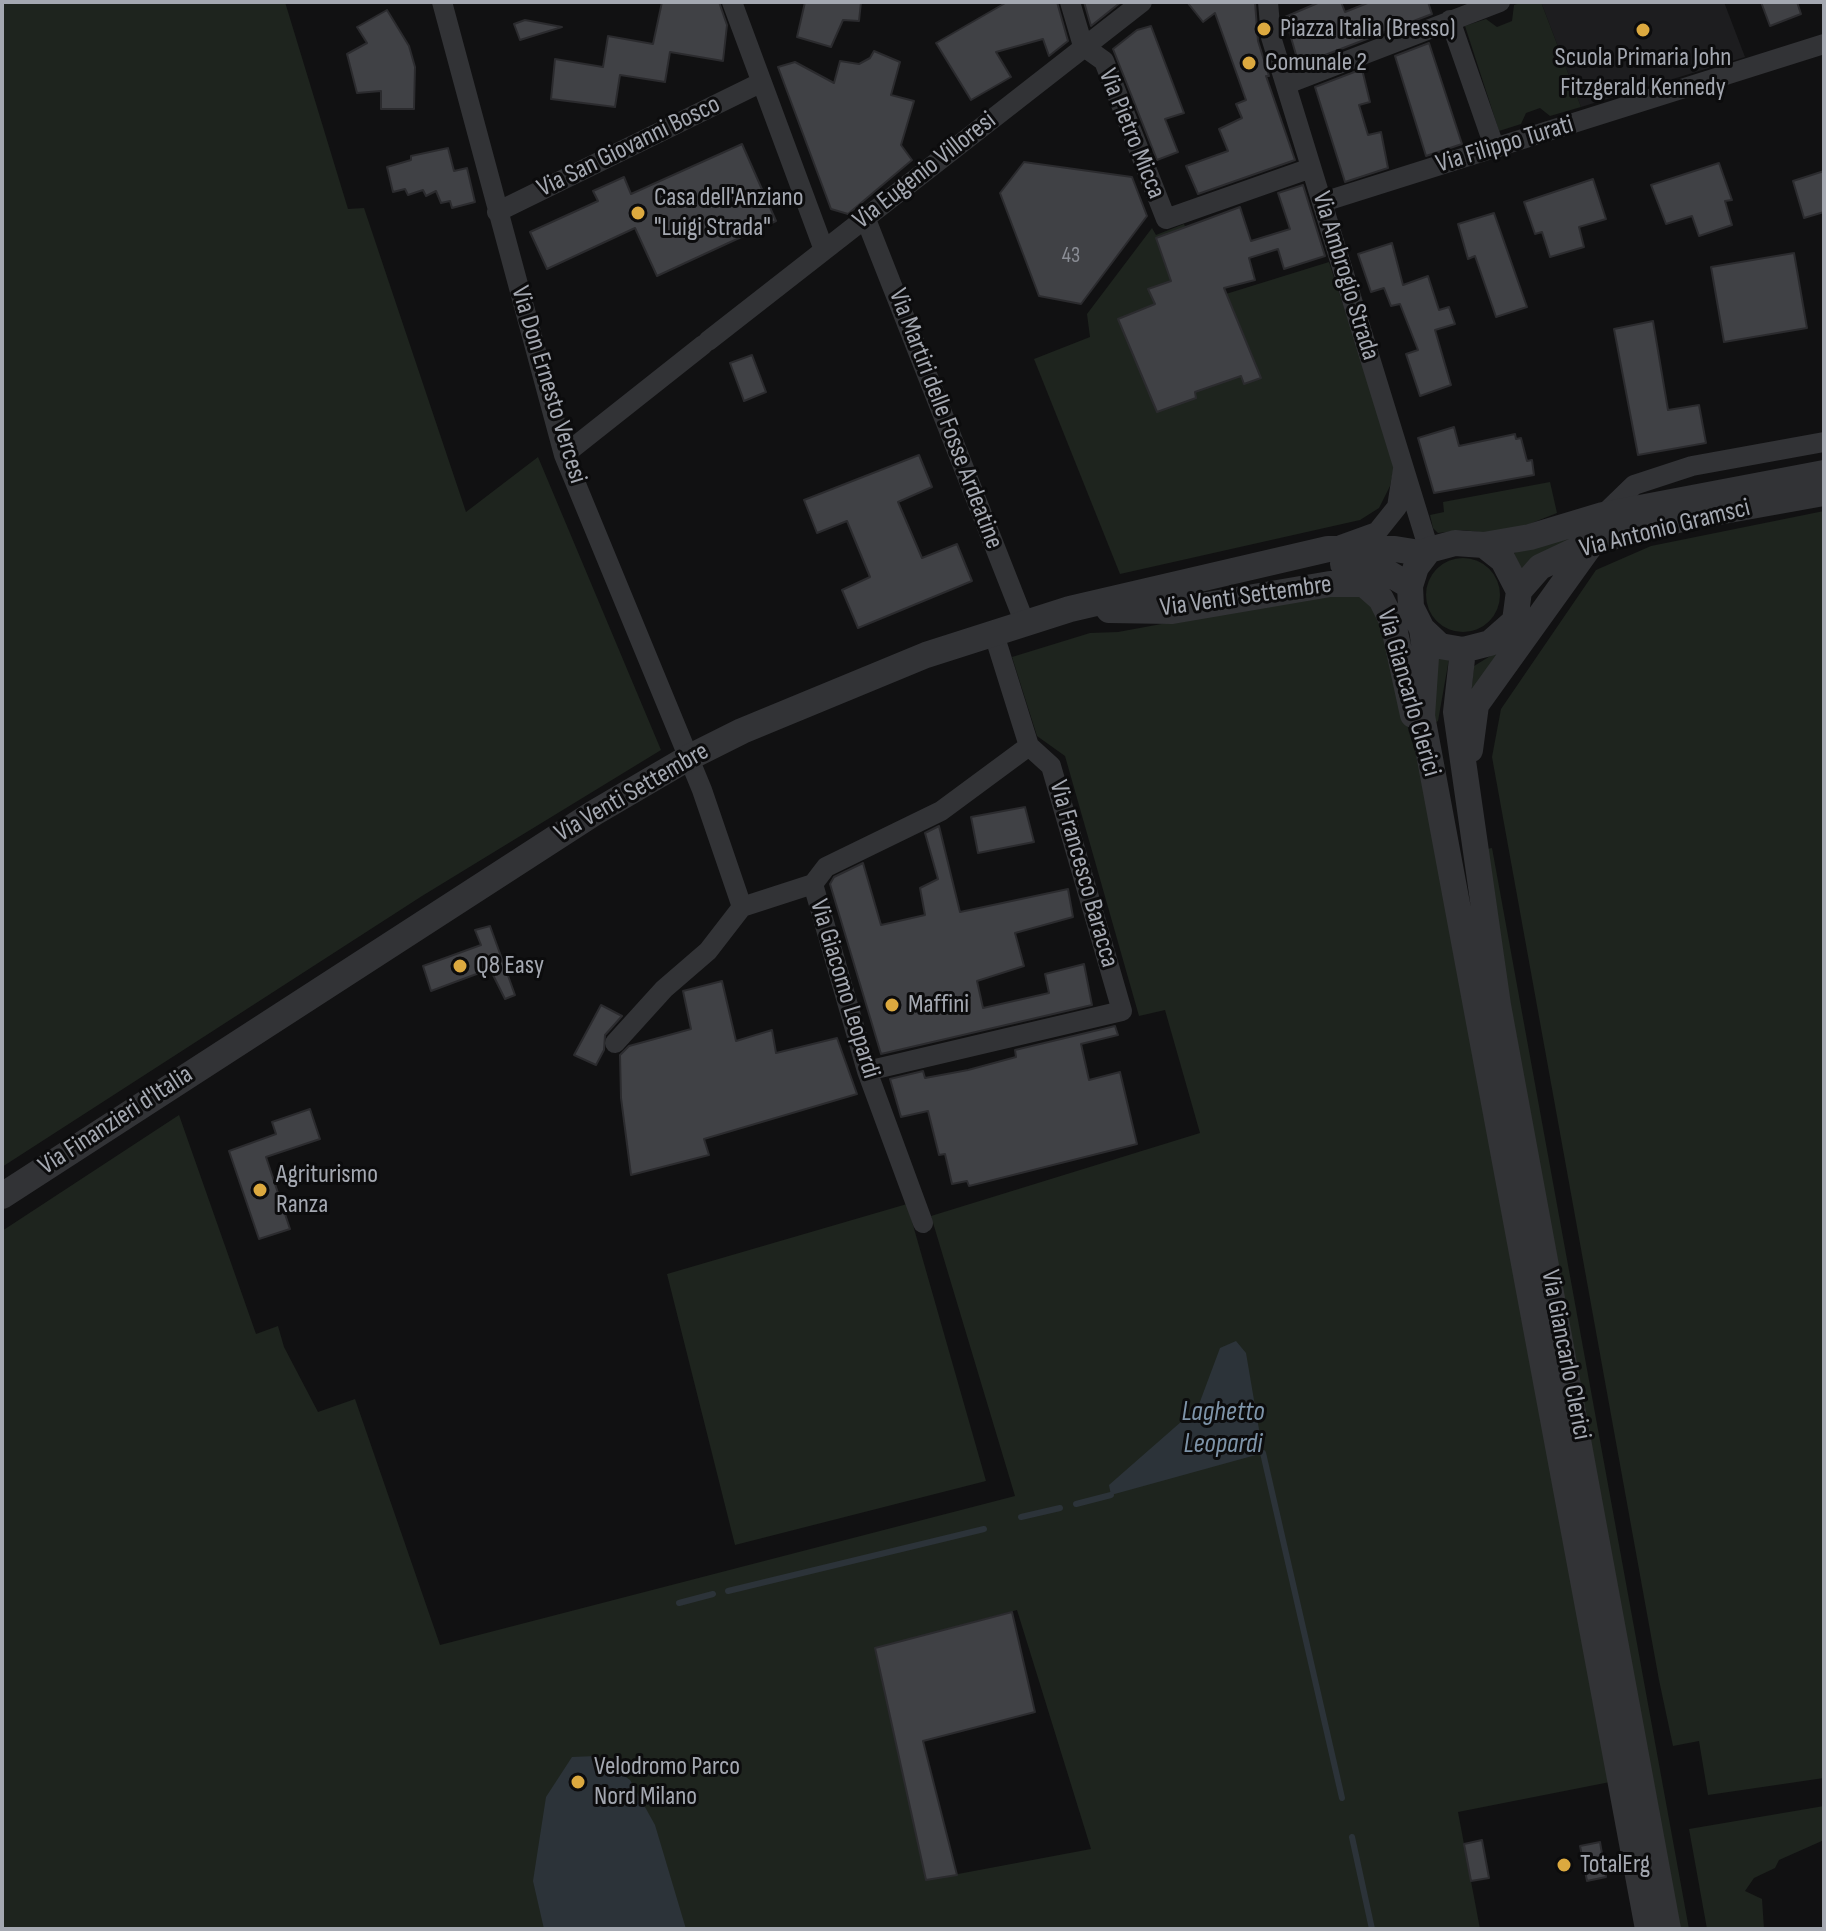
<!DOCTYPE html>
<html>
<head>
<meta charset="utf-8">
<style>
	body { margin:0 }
	#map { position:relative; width:1826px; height:1931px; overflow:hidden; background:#111112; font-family:"Sofia Sans Condensed",sans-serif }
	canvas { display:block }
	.frame { position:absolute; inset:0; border:4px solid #a4a8b1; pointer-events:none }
</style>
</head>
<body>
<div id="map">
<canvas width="1826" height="1931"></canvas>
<div class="frame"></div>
</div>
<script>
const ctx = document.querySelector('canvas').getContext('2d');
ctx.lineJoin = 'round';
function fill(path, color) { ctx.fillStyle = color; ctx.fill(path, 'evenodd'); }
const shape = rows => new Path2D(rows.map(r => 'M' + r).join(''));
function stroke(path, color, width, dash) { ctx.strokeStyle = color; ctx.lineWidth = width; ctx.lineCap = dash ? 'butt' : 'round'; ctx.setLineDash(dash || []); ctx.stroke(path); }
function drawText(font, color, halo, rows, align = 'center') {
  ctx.font = font + ' "Sofia Sans Condensed",sans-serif'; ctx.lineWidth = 6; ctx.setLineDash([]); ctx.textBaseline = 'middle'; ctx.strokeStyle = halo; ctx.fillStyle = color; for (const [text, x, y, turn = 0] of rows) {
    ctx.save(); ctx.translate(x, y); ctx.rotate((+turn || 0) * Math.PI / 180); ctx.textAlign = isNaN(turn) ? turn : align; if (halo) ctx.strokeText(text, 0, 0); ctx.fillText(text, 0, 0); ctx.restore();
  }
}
const built = shape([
	[1541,2,1724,2,1745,57,1581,107]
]);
const green = shape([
	[2,2,285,2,348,209,364,208,466,512,538,457,661,750,422,896,2,1167],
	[1524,2,1541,2,1581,107,1550,116,1540,108,1526,113,1521,124,1499,131,1465,26,1486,19,1497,27,1512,21,1514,5],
	[1184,224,1213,298,1329,262,1395,463,1390,486,1379,508,1360,520,1120,574,1034,359,1090,337,1087,314,1152,228,1156,235],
	[1550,482,1557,513,1502,535,1463,530,1438,533,1433,528,1430,515,1444,512,1443,502],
	[1824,511,1824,1778,1708,1795,1699,1741,1673,1746,1659,1680,1492,757,1501,709,1596,570,1651,546],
	[1569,532,1572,540,1524,575,1514,553],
	'1426 595a37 37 0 1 1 74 0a37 37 0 1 1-74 0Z',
	[1346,590,1374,602,1384,622,1409,732,1432,805,1610,1782,1458,1812,1480,1929,2,1929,2,1231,179,1115,256,1334,278,1326,284,1347,318,1412,355,1399,440,1645,1015,1496,931,1216,1200,1133,1165,1010,1139,1016,1065,756,1037,736,1012,657,1090,633,1118,632],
	[1017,1610,1091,1849,926,1880,875,1648],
	[1505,647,1470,703,1474,666],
	[1435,654,1449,659,1438,721,1433,724],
	[1492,848,1689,1929,1674,1929,1502,1000,1487,849],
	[907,1204,986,1481,735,1545,667,1274],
	[1824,1806,1824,1840,1779,1860,1775,1868,1754,1878,1745,1891,1762,1899,1764,1929,1707,1929,1689,1829]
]);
const water = shape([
	[1236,1341,1246,1353,1263,1453,1111,1495,1109,1485,1198,1407,1220,1348],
	[596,1756,630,1780,655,1825,686,1929,544,1929,533,1881,546,1797,572,1757]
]);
const stream = shape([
	[1263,1453,1342,1798],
	[1076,1504,1111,1495],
	[1021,1517,1060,1508],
	[728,1591,984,1529],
	[679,1603,713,1594],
	[1352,1837,1372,1929]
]);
const building = shape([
	[662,2,719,2,727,25,723,61,670,52,665,82,620,75,615,107,551,99,555,59,603,67,608,36,653,44,662,2],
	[805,2,861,2,859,21,843,20,831,47,797,37,805,2],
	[1007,2,1057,2,1068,41,1049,56,1043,39,996,52,1011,77,971,100,936,43,1007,2],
	[1084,2,1121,2,1091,26,1084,2],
	[1187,2,1255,2,1258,41,1269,76,1266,76,1295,160,1198,194,1186,166,1228,151,1219,129,1242,118,1236,104,1246,100,1215,13,1203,22,1187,2],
	[1320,2,1341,2,1345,12,1370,2,1428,2,1432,14,1299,65,1285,17,1320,2],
	[1761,2,1797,2,1801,14,1770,26,1761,2],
	[387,10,409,46,415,67,414,109,381,109,381,91,357,93,347,54,367,43,357,27,387,10],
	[525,20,562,27,520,40,514,24,525,20],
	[1151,26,1184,113,1165,119,1178,152,1157,160,1113,49,1137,30,1151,26],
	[1429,43,1462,144,1426,156,1395,56,1429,43],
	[874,51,900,62,891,95,914,101,901,145,912,160,848,214,831,209,778,67,795,62,834,83,840,61,859,64,870,58,874,51],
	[1362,69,1370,102,1359,105,1368,135,1381,132,1388,168,1345,182,1315,87,1362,69],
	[742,144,776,221,657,276,635,228,547,269,530,232,598,201,593,191,624,177,631,194,742,144],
	[448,148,454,171,467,168,475,202,452,208,450,201,441,203,436,191,426,196,423,190,408,195,405,189,393,192,387,167,411,160,411,156,448,148],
	[1024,162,1132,177,1147,216,1081,304,1039,296,1000,193,1024,162],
	[1719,163,1732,200,1725,201,1732,225,1699,236,1692,216,1666,224,1651,185,1719,163],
	[1824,171,1824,212,1804,218,1793,181,1824,171],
	[1593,179,1606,219,1579,227,1584,247,1550,257,1542,232,1535,234,1524,202,1593,179],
	[1303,185,1325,256,1284,269,1278,249,1249,258,1255,280,1224,288,1261,378,1244,384,1241,376,1195,392,1196,398,1157,412,1118,319,1155,304,1148,289,1171,281,1156,238,1240,207,1251,241,1290,229,1278,193,1303,185],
	[1494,213,1527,307,1496,317,1475,256,1468,259,1458,224,1494,213],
	[1392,243,1403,285,1428,276,1439,310,1449,307,1455,324,1435,330,1451,385,1420,396,1406,354,1418,350,1400,304,1391,306,1384,288,1371,292,1358,254,1392,243],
	[1794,253,1807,328,1724,342,1711,267,1794,253],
	[1653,321,1668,410,1699,405,1706,443,1638,455,1614,329,1653,321],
	[752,355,766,392,744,401,730,363,752,355],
	[1454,427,1459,446,1515,434,1516,439,1521,438,1527,461,1532,460,1534,475,1434,493,1418,438,1454,427],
	[919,455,932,487,898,502,922,558,957,544,972,581,858,628,842,590,870,577,847,521,817,533,804,500,919,455],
	[1025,807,1034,842,978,853,971,817,1025,807],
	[939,826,960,912,1068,889,1073,917,1015,933,1024,966,977,981,983,1008,1049,993,1045,974,1084,964,1092,1005,881,1054,830,884,834,877,863,863,881,925,925,915,920,888,938,879,925,833,939,826],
	[490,926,515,995,505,999,490,969,431,991,423,966,481,945,475,930,490,926],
	[722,981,736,1041,772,1030,776,1053,837,1038,857,1094,704,1139,709,1155,631,1175,621,1098,620,1055,629,1046,691,1029,683,991,722,981],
	[601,1005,622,1016,605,1035,604,1050,596,1065,574,1055,601,1005],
	[1115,1026,1118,1035,1081,1044,1089,1080,1120,1072,1137,1144,969,1186,967,1181,952,1184,945,1154,939,1155,928,1111,901,1117,890,1079,923,1071,925,1078,968,1070,1016,1057,1015,1050,1115,1026],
	[310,1109,320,1139,266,1157,290,1229,259,1239,229,1151,276,1134,272,1122,310,1109],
	[1012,1612,1035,1712,923,1741,957,1875,926,1880,875,1648,1012,1612],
	[1482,1840,1489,1878,1471,1881,1464,1844,1482,1840],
	[1600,1842,1606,1877,1587,1881,1580,1846,1600,1842]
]);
const minor = shape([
	[442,2,564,455,702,790,742,907],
	[732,2,824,250],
	[1070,2,1083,46],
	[1268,2,1271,37,1429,550],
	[1450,20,1495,149],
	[1083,46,1104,61,1166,219,1311,168],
	[1287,84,1500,2],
	[1323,202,1824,44],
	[497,212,760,83],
	[865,217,1024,621],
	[708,341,1142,2],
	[564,455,703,345],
	[1603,515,1634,485,1692,466,1824,442],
	[1341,545,1377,532,1397,507,1403,469],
	[813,884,826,867,941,811,1029,746],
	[742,907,813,884,867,1071,923,1223],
	[615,1043,664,989,708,951,742,907],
	[867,1071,1122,1011,1051,766,1029,746,993,631]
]);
const tertiary = shape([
	[1455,543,1484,545,1503,560,1519,591,1515,621,1490,643,1463,650,1440,646,1422,629,1411,607,1410,586,1416,567,1429,550,1455,543],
	[1484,545,1530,537,1603,515,1824,473],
	[1343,564,1378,567,1410,586],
	[1519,591,1540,567,1593,542,1690,517,1824,493],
	[1109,610,1172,611,1330,584,1364,584,1381,599,1393,623,1413,715],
	[1422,629,1426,657,1422,716,1648,1929],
	[1463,650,1456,712,1498,1005,1668,1929],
	[1470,750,1476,705,1590,546],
	[2,1196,594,813,688,758,742,731,926,655,1070,609,1328,549,1395,549,1426,554]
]);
const markers = [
	[1264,29,8,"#dca93f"],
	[1643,30,8,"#dca93f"],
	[1249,63,8,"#dca93f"],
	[638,213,8,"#dca93f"],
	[460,966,8,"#dca93f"],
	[892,1005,8,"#dca93f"],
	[260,1190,8,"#dca93f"],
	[578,1782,8,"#dca93f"],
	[1564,1865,8,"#dca93f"]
];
const numberNames = [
	["43",1071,256]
];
const poiNames = [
	["Piazza Italia (Bresso)",1280,29],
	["Scuola Primaria John",1643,58,"center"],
	["Fitzgerald Kennedy",1643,88,"center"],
	["Comunale 2",1265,63],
	["Casa dell'Anziano",654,198],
	["\"Luigi Strada\"",654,228],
	["Q8 Easy",476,966],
	["Maffini",908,1005],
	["Agriturismo",276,1175],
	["Ranza",276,1205],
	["Velodromo Parco",594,1767],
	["Nord Milano",594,1797],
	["TotalErg",1580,1865]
];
const streetNames = [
	["Via Pietro Micca",1131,134,68],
	["Via Filippo Turati",1505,145,-17],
	["Via San Giovanni Bosco",629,147,-26],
	["Via Eugenio Villoresi",925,171,-38],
	["Via Ambrogio Strada",1345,276,73],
	["Via Don Ernesto Vercesi",548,385,73],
	["Via Martiri delle Fosse Ardeatine",945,419,69],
	["Via Antonio Gramsci",1665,529,-14],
	["Via Venti Settembre",1246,597,-8],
	["Via Giancarlo Clerici",1408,693,74],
	["Via Venti Settembre",632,793,-30],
	["Via Francesco Baracca",1083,874,74],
	["Via Giacomo Leopardi",844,989,73],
	["Via Finanzieri d'Italia",116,1121,-33],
	["Via Giancarlo Clerici",1565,1355,79]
];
const waterNames = [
	["Laghetto",1223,1413],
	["Leopardi",1223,1445]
];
fill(built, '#1d1d1f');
fill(green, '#1e241e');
fill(water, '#2c3339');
stroke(stream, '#2c3339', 6);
fill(building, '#404145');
stroke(building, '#2b2b2e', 2);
stroke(minor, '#323336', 20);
stroke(tertiary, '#323336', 26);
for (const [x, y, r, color] of markers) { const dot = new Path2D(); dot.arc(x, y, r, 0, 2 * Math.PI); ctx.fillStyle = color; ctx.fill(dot); stroke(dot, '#0c0c0d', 3); }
drawText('22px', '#8b8e96', null, numberNames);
drawText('26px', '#a4a8b1', '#0c0c0d', poiNames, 'left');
drawText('26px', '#a4a8b1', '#0c0c0d', streetNames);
drawText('italic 28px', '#7e94a9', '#0c0c0d', waterNames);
</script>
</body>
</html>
